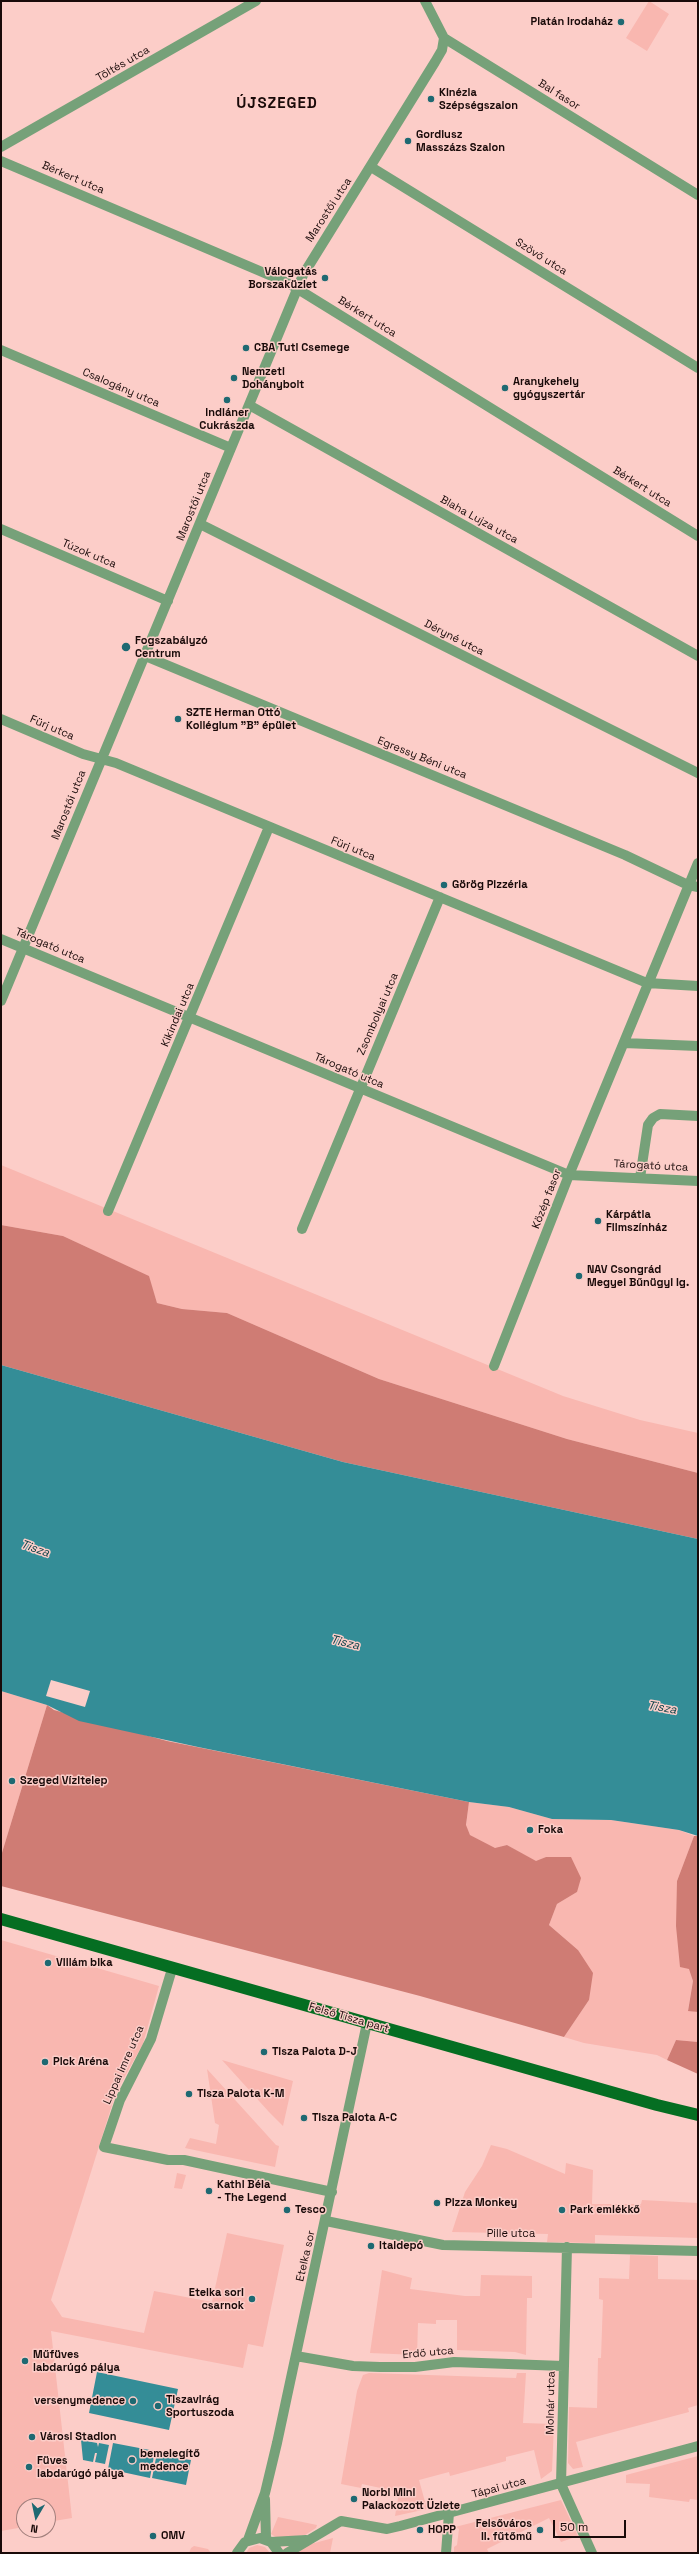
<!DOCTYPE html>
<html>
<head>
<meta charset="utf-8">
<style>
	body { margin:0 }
	#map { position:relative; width:699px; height:2554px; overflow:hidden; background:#fccdc8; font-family:"Space Grotesk",sans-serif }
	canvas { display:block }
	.frame { position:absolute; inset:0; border:2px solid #190a09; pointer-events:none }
	.north { position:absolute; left:16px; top:2498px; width:40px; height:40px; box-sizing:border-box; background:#fccdc8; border:1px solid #a17f7c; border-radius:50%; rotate:189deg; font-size:11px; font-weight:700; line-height:16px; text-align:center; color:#190a09 }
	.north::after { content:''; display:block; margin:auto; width:14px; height:18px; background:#1e6972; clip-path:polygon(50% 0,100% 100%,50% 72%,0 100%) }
	.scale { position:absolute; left:553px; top:2520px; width:73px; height:18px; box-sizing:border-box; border:2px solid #190a09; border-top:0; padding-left:5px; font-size:12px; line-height:14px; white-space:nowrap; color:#190a09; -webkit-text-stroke:3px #fccdc8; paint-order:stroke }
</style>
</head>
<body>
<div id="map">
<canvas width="699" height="2554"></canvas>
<div class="frame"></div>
<div class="north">N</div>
<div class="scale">50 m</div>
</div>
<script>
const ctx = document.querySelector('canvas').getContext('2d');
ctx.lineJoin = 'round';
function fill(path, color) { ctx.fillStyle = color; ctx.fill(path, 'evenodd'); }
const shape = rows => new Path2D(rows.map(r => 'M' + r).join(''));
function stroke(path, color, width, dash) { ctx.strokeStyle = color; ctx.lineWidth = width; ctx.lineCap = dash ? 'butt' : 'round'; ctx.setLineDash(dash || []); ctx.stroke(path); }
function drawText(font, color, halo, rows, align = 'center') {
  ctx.font = font + ' "Space Grotesk",sans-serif'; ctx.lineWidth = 3; ctx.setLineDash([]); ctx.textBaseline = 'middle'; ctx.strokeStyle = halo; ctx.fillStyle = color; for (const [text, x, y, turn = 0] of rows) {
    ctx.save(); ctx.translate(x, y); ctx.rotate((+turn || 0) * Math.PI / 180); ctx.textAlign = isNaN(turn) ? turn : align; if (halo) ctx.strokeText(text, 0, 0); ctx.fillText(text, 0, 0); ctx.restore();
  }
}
const green = shape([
	[649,1,669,14,647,51,626,38],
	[1,1165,563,1396,640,1420,698,1433,698,1473,567,1439,379,1379,227,1313,182,1309,157,1303,148,1276,63,1236,1,1225],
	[1,1691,47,1705,1,1856],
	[469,1802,509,1807,552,1819,611,1820,679,1830,694,1836,677,1881,693,1981,688,2010,698,2012,698,2042,676,2040,667,2060,657,2055,584,2043,564,2037,589,2000,578,1950,549,1925,557,1904,577,1892,546,1857,536,1862,507,1845,495,1849,470,1835,466,1826],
	[1,1940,159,1986,143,2044,116,2092,51,2300,62,2317,144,2333,154,2291,212,2302,227,2233,284,2245,263,2347,248,2344,243,2368,51,2331,72,2518,48,2522,48,2506,24,2506,24,2527,1,2531],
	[222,2060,293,2081,283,2126,269,2112],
	[207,2069,276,2145,279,2146,275,2167,185,2148,190,2138,216,2144,219,2125,215,2123],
	[491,2145,507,2149,565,2174,566,2163,593,2170,592,2204,641,2204,642,2200,698,2203,698,2238,595,2235,595,2243,547,2242,548,2234,452,2232,465,2192,482,2166],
	[177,2173,186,2175,182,2189,174,2188],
	[630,2255,658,2256,658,2279,698,2280,698,2405,688,2408,689,2412,576,2442,583,2467,573,2469,568,2463,569,2407,597,2408,598,2358,601,2358,603,2300,599,2299,599,2278,629,2279],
	[382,2270,412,2278,410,2289,465,2296,480,2296,481,2275,532,2276,532,2298,527,2298,526,2355,515,2352,457,2350,457,2320,436,2320,436,2324,418,2323,417,2355,370,2353],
	[369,2373,516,2378,517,2373,526,2373,523,2423,554,2424,552,2471,541,2479,534,2450,506,2457,506,2461,450,2476,449,2472,419,2480,427,2509,395,2516,399,2492,362,2484,361,2488,341,2484,357,2391,363,2375],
	[698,2456,698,2500,690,2499,689,2502,649,2497,650,2484,626,2483,626,2475],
	[561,2500,578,2536,561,2542,549,2518,487,2549,489,2553,454,2553,454,2547,457,2545,459,2529,455,2527],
	[278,2517,317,2525,316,2528,305,2535,277,2538,271,2534],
	[333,2538,330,2553,293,2553,311,2544],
	[257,2545,265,2547,270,2553,246,2553,249,2548],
	[194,2546,208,2549,211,2553,189,2553,191,2548]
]);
const forest = shape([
	[1,1225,63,1236,149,1276,157,1303,182,1309,227,1313,379,1379,567,1439,698,1473,698,1539,343,1462,1,1365],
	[47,1705,54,1710,167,1741,469,1802,466,1825,470,1835,495,1848,507,1845,536,1861,546,1857,571,1857,581,1878,577,1892,557,1904,549,1925,578,1950,593,1973,589,2000,564,2037,420,1996,1,1886,1,1856],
	[694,1836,698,1836,698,2012,688,2011,693,1981,689,1969,680,1967,676,1926,677,1881],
	[676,2040,698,2042,698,2074,667,2060]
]);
const water = shape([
	[1,1365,343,1462,698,1539,698,1836,679,1830,611,1820,552,1819,509,1807,469,1802,198,1747,79,1721,47,1705,1,1691],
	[97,2372,178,2389,169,2430,89,2413],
	[81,2440,97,2443,98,2447,99,2443,109,2445,105,2464,95,2462,97,2453,95,2453,93,2462,83,2460],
	[113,2443,155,2451,150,2478,108,2469],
	[157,2453,167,2455,167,2457,191,2460,186,2485,152,2478]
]);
const pier = shape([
	[51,1680,90,1691,85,1707,46,1696]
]);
const minor = shape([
	[425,1,444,38,698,195],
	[1,147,256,1],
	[1,161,288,283,698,536],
	[371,167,698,368],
	[1,350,231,448],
	[249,405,698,656],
	[200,524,698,773],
	[1,529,168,601],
	[145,656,625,855,688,885,698,887],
	[1,719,83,754,116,763,647,983,698,986],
	[1,939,569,1175,698,1181],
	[1,1001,303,275,435,62,442,50,444,38],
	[624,1043,698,1046],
	[640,1178,648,1125,653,1118,660,1114,698,1116],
	[108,1211,269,827],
	[302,1229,440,897],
	[494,1366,569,1175,698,863],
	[172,1969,151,2039,120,2100,104,2147,168,2160,184,2160,332,2192],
	[326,2221,443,2245,698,2251],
	[567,2247,561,2484,592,2553],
	[296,2356,353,2366,380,2367,415,2367,454,2362,563,2366],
	[265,2499,266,2539],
	[248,2540,265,2493,277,2443,367,2023],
	[271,2542,306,2540],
	[237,2553,245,2542,260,2538,271,2542,279,2553],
	[287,2553,341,2521,387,2529,400,2526,698,2446],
	[446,2553,449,2513]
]);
const major = shape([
	[1,1919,657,2105,698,2115]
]);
const markers = [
	[621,22,4,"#1e6972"],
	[431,99,4,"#1e6972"],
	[408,141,4,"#1e6972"],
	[325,278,4,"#1e6972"],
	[246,348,4,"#1e6972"],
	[234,378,4,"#1e6972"],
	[505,388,4,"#1e6972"],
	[227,400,4,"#1e6972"],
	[126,647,5,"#1e6972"],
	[178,719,4,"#1e6972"],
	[444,885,4,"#1e6972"],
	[598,1221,4,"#1e6972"],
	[579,1276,4,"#1e6972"],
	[12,1781,4,"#1e6972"],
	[530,1830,4,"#1e6972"],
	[48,1963,4,"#1e6972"],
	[264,2052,4,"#1e6972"],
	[45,2062,4,"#1e6972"],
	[189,2094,4,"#1e6972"],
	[304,2118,4,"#1e6972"],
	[209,2191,4,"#1e6972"],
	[437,2203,4,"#1e6972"],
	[287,2210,4,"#1e6972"],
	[562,2210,4,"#1e6972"],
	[371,2246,4,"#1e6972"],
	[252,2299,4,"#1e6972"],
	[25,2361,4,"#1e6972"],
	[133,2401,4,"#1e6972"],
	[158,2406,4,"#1e6972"],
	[32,2437,4,"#1e6972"],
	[132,2460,4,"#1e6972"],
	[29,2467,4,"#1e6972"],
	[354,2499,4,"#1e6972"],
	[420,2530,4,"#1e6972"],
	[540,2530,4,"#1e6972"],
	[153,2536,4,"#1e6972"]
];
const poiNames = [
	["Platán Irodaház",613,22,"right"],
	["Kinézia",439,93],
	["Szépségszalon",439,106],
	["Gordiusz",416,135],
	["Masszázs Szalon",416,148],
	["Válogatás",317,272,"right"],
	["Borszaküzlet",317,285,"right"],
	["CBA Tuti Csemege",254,348],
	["Nemzeti",242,372],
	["Dohánybolt",242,385],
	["Aranykehely",513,382],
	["gyógyszertár",513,395],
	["Indiáner",227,413,"center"],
	["Cukrászda",227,426,"center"],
	["Fogszabályzó",135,641],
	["Centrum",135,654],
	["SZTE Herman Ottó",186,713],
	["Kollégium \"B\" épület",186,726],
	["Görög Pizzéria",452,885],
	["Kárpátia",606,1215],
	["Filmszínház",606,1228],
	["NAV Csongrád",587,1270],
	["Megyei Bűnügyi Ig.",587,1283],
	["Szeged Vízitelep",20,1781],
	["Foka",538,1830],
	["Villám bika",56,1963],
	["Tisza Palota D-J",272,2052],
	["Pick Aréna",53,2062],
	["Tisza Palota K-M",197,2094],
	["Tisza Palota A-C",312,2118],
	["Kathi Béla",217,2185],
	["- The Legend",217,2198],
	["Pizza Monkey",445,2203],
	["Tesco",295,2210],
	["Park emlékkő",570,2210],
	["Italdepó",379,2246],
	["Etelka sori",244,2293,"right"],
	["csarnok",244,2306,"right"],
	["Műfüves",33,2355],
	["labdarúgó pálya",33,2368],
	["Tiszavirág",166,2400],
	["Sportuszoda",166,2413],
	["versenymedence",125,2401,"right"],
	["Városi Stadion",40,2437],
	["bemelegítő",140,2454],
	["medence",140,2467],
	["Füves",37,2461],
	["labdarúgó pálya",37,2474],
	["Norbi Mini",362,2493],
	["Palackozott Üzlete",362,2506],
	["Felsőváros",532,2524,"right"],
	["II. fűtőmű",532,2537,"right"],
	["HOPP",428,2530],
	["OMV",161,2536]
];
const streetNames = [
	["Töltés utca",123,64,-30],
	["Bal fasor",559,95,32],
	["Bérkert utca",73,178,23],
	["Marostői utca",329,210,-57],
	["Szövő utca",541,257,32],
	["Bérkert utca",367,317,32],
	["Csalogány utca",121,388,23],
	["Bérkert utca",642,487,32],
	["Marostői utca",194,506,-68],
	["Blaha Lujza utca",479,520,29],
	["Túzok utca",89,554,23],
	["Déryné utca",454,638,27],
	["Fürj utca",52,728,23],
	["Egressy Béni utca",422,758,22],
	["Marostői utca",69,805,-68],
	["Fürj utca",353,849,22],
	["Tárogató utca",50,946,23],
	["Zsombolyai utca",378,1014,-67],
	["Kikindai utca",178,1015,-67],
	["Tárogató utca",349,1071,23],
	["Tárogató utca",651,1166,3],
	["Közép fasor",547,1199,-69],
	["Felső Tisza part",349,2018,16],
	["Lippai Imre utca",124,2065,-66],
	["Pille utca",511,2234],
	["Etelka sor",306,2256,-77],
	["Erdő utca",428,2353,-5],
	["Molnár utca",551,2403,-89],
	["Tápai utca",499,2488,-15]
];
const waterNames = [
	["Tisza",35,1549,19],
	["Tisza",345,1643,13],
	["Tisza",662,1708,10]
];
const districtNames = [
	["ÚJSZEGED",277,104]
];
fill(green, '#f9b7b0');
fill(forest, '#cf7c74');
fill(water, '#348d97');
fill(pier, '#fccdc8');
stroke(minor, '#76a179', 10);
stroke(major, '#056e22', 12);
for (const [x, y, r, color] of markers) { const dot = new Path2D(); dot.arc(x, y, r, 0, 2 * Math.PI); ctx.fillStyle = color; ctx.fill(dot); stroke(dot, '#fccdc8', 1.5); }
drawText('bold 11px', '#190a09', '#fccdc8', poiNames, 'left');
drawText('11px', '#190a09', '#fccdc8', streetNames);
drawText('italic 12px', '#0e4349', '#fccdc8', waterNames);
ctx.letterSpacing = '1px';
drawText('bold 15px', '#190a09', '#fccdc8', districtNames);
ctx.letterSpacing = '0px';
</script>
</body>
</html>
